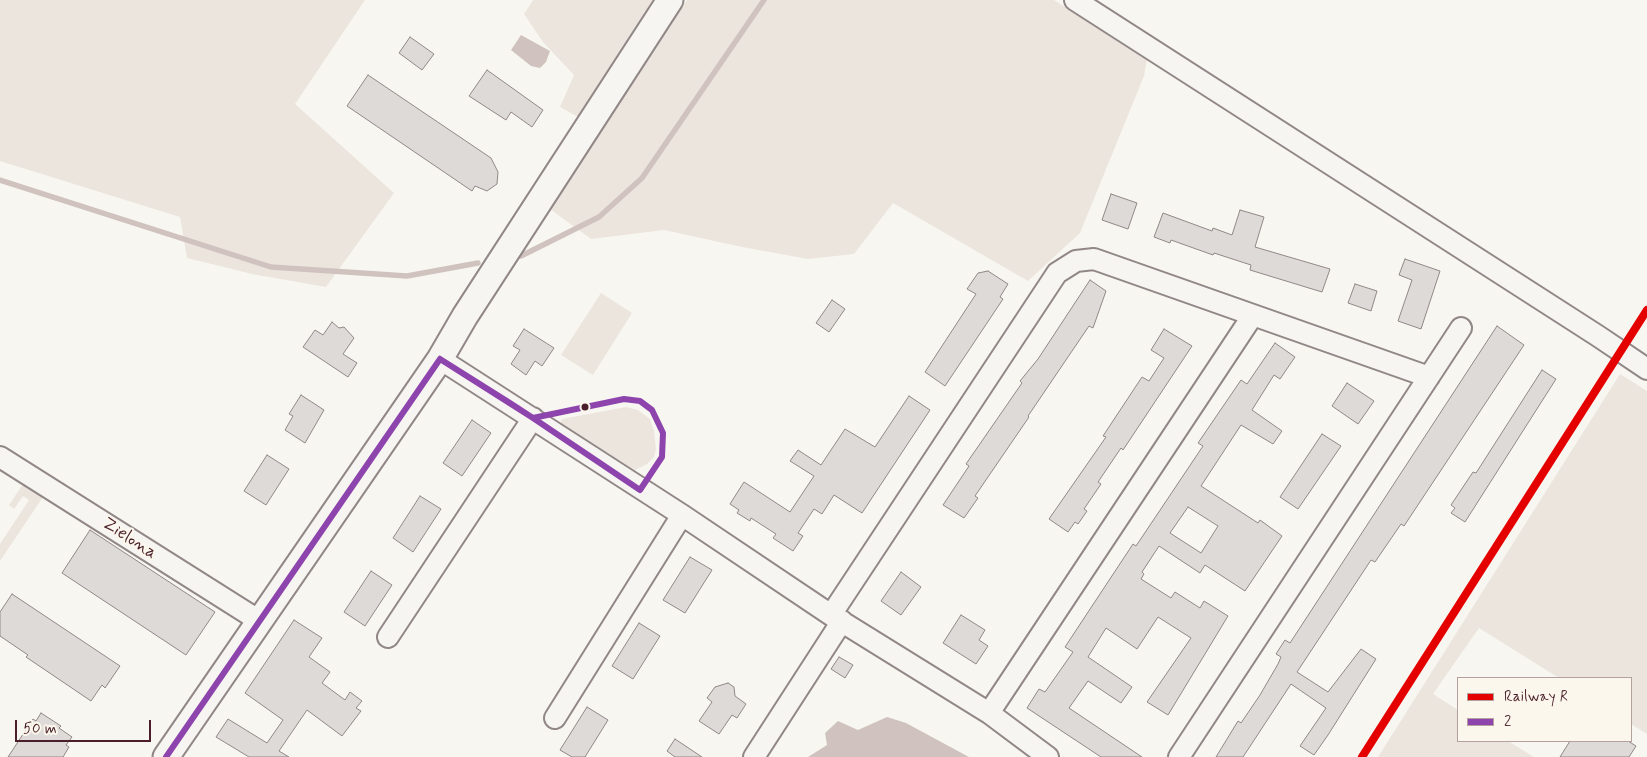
<!DOCTYPE html>
<html>
<head>
<meta charset="utf-8">
<style>
	body { margin:0 }
	#map { position:relative; width:1647px; height:757px; overflow:hidden; background:#f8f6f0; font-family:Mynerve,sans-serif }
	canvas { display:block }
	.legend { position:absolute; left:1457px; top:677px; width:175px; height:65px; box-sizing:border-box; background:#fbf7ec; border:1px solid #b4a19f; margin:0; padding:6px 9px; list-style:none; font-size:15px; color:#4a1f2b }
	.legend li { display:flex; align-items:center; gap:10px; height:25px }
	.legend b { width:25px; border:1px solid #b4a19f }
	.scale { position:absolute; left:15px; top:720px; width:136px; height:22px; box-sizing:border-box; border:2px solid #4a1f2b; border-top:0; padding-left:6px; font-size:15px; line-height:18px; white-space:nowrap; color:#4a1f2b; -webkit-text-stroke:4px #fbf7ec; paint-order:stroke }
</style>
</head>
<body>
<div id="map">
<canvas width="1647" height="757"></canvas>
<ul class="legend">
<li><b style="height:6px;background:#e50000"></b>Railway R</li>
<li><b style="height:6px;background:#8e44ad"></b>2</li>
</ul>
<div class="scale">50 m</div>
</div>
<script>
const ctx = document.querySelector('canvas').getContext('2d');
ctx.lineJoin = 'round';
function fill(path, color) { ctx.fillStyle = color; ctx.fill(path, 'evenodd'); }
const shape = rows => new Path2D(rows.map(r => 'M' + r).join(''));
function stroke(path, color, width, dash) { ctx.strokeStyle = color; ctx.lineWidth = width; ctx.lineCap = dash ? 'butt' : 'round'; ctx.setLineDash(dash || []); ctx.stroke(path); }
function drawText(font, color, halo, rows, align = 'center') {
  ctx.font = font + ' Mynerve,sans-serif'; ctx.lineWidth = 4; ctx.setLineDash([]); ctx.textBaseline = 'middle'; ctx.strokeStyle = halo; ctx.fillStyle = color; for (const [text, x, y, turn = 0] of rows) {
    ctx.save(); ctx.translate(x, y); ctx.rotate((+turn || 0) * Math.PI / 180); ctx.textAlign = isNaN(turn) ? turn : align; if (halo) ctx.strokeText(text, 0, 0); ctx.fillText(text, 0, 0); ctx.restore();
  }
}
const green = shape([
	[0,0,365,0,295,104,394,193,326,287,252,274,187,258,180,217,0,161],
	[533,0,659,0,580,118,560,107,574,75,543,42,524,14],
	[687,0,1054,0,1147,59,1144,76,1080,233,1028,281,893,203,854,254,808,259,742,247,664,230,591,239,550,209],
	[601,293,632,313,593,375,561,355],
	[1620,374,1647,391,1647,734,1631,724,1631,678,1559,678,1479,628,1433,694,1458,710,1458,741,1508,741,1534,757,1378,757],
	[626,407,638,410,650,419,654,431,656,449,654,457,647,464,635,470,560,424,562,419],
	[25,481,45,494,0,561,0,544,29,500,23,496,14,509,9,505]
]);
const water = shape([
	[521,35,550,51,546,62,540,68,531,66,511,50],
	[887,717,906,723,969,757,808,757,827,745,825,733,838,721,858,730]
]);
const stream = shape([
	[0,180,271,267,407,276,478,263],
	[521,256,599,217,642,178,764,0]
]);
const building = shape([
	[410,37,434,54,422,70,399,53,410,37],
	[487,70,543,110,532,127,511,112,506,120,469,96,487,70],
	[368,75,491,158,498,172,497,184,487,191,475,186,472,191,347,106,368,75],
	[1111,194,1137,203,1128,229,1102,220,1111,194],
	[1240,210,1264,217,1255,247,1330,269,1322,292,1250,270,1251,265,1214,253,1213,255,1171,240,1170,243,1154,237,1163,213,1212,231,1213,228,1232,235,1240,210],
	[1405,259,1440,271,1421,329,1398,321,1412,280,1399,275,1405,259],
	[988,271,1008,284,1000,297,1003,299,945,386,925,372,976,294,967,289,978,273,988,271],
	[1090,280,1106,291,1093,328,1089,326,1028,416,1029,417,975,496,978,498,964,518,943,505,969,466,966,464,1022,383,1020,381,1038,359,1090,280],
	[1355,284,1377,291,1371,311,1348,303,1355,284],
	[832,300,845,309,829,332,816,323,832,300],
	[332,322,339,328,344,327,354,338,343,354,357,363,348,377,303,347,315,330,323,335,332,322],
	[1497,326,1524,345,1404,526,1401,524,1375,562,1371,560,1297,672,1328,692,1361,649,1376,659,1328,735,1314,755,1300,746,1326,708,1291,684,1243,757,1216,757,1238,721,1241,723,1260,695,1278,664,1281,657,1276,654,1285,640,1290,643,1497,326],
	[524,329,554,348,542,366,535,361,526,375,511,364,520,350,513,346,524,329],
	[1164,329,1192,346,1123,450,1121,448,1098,482,1101,484,1084,509,1087,511,1078,524,1075,522,1068,532,1049,519,1106,437,1103,436,1142,377,1149,381,1164,358,1151,350,1164,329],
	[1275,343,1295,357,1280,379,1274,375,1252,410,1282,431,1273,444,1241,425,1201,486,1258,523,1260,520,1282,536,1245,591,1205,565,1200,573,1159,546,1142,572,1144,574,1141,579,1171,598,1175,592,1200,608,1204,601,1228,616,1168,715,1147,702,1191,638,1158,617,1137,649,1106,628,1088,657,1132,687,1121,703,1088,681,1069,708,1142,757,1101,757,1027,708,1039,689,1045,692,1073,652,1065,647,1133,544,1136,546,1203,446,1198,443,1241,380,1247,384,1275,343],
	[1188,507,1218,526,1201,553,1170,533,1188,507],
	[1542,370,1556,379,1465,522,1451,513,1455,508,1451,505,1473,472,1476,473,1542,370],
	[1347,383,1374,401,1358,424,1332,406,1347,383],
	[301,395,324,410,305,443,285,430,293,416,289,414,301,395],
	[909,396,930,410,862,513,834,495,822,514,814,509,798,533,803,536,793,551,773,538,776,534,751,518,750,521,737,513,739,510,730,504,744,482,790,512,814,476,790,461,798,450,821,465,845,429,875,447,909,396],
	[472,420,491,433,462,476,443,463,472,420],
	[1322,434,1341,446,1298,509,1280,497,1322,434],
	[267,455,289,469,266,505,244,491,267,455],
	[420,496,441,509,413,552,393,538,420,496],
	[90,530,215,612,186,655,62,573,90,530],
	[690,557,712,570,685,613,663,600,690,557],
	[371,571,392,585,365,626,344,612,371,571],
	[901,572,921,587,901,615,881,601,901,572],
	[12,594,120,666,105,688,102,685,91,701,26,657,28,655,0,636,0,612,12,594],
	[961,615,985,630,979,640,988,646,976,664,943,643,961,615],
	[294,620,322,638,309,657,330,672,322,683,345,700,350,692,362,701,356,708,361,711,342,736,307,710,279,751,289,757,249,757,216,737,228,719,267,743,283,720,245,693,294,620],
	[639,623,660,636,633,679,612,666,639,623],
	[839,657,853,665,845,678,831,669,839,657],
	[728,683,734,687,735,696,746,704,737,718,732,715,719,734,699,721,712,702,707,698,715,687,728,683],
	[587,707,608,720,585,757,572,757,560,750,587,707],
	[41,713,61,726,59,728,72,737,66,745,69,747,63,757,8,757,33,719,36,721,41,713],
	[675,739,702,757,675,757,667,751,675,739],
	[1570,741,1628,741,1636,746,1629,757,1560,757,1570,741]
]);
const minor = shape([
	[1075,0,1598,336,1647,369],
	[440,359,682,515,831,615,989,713,1048,757],
	[0,457,258,620],
	[831,615,1057,273,1076,261,1094,259,1429,377],
	[388,637,533,418],
	[989,713,1253,315],
	[555,718,682,515],
	[754,757,842,621],
	[1179,757,1461,328]
]);
const tertiary = shape([
	[166,757,440,359,465,316,670,0]
]);
const bus1 = shape([
	[440,359,510,403,533,418,440,359],
	[624,399,640,401,652,410,663,433,662,457,640,490,533,418,624,399],
	[166,757,440,359]
]);
const rail1 = shape([
	[1362,757,1647,310]
]);
const markers = [
	[585,407,4.5,"#4a1f2b"]
];
const streetNames = [
	["Zielona",129,539,33]
];
fill(green, '#ece5de');
fill(water, '#d0c3bf');
stroke(stream, '#d0c3bf', 5.5);
fill(building, '#dedad7');
stroke(building, '#918787', 1);
stroke(minor, '#918787', 24);
stroke(tertiary, '#918787', 29);
stroke(minor, '#f6f5f1', 20);
stroke(tertiary, '#f6f5f1', 25);
stroke(bus1, '#8e44ad', 6);
stroke(rail1, '#e50000', 8);
for (const [x, y, r, color] of markers) { const dot = new Path2D(); dot.arc(x, y, r, 0, 2 * Math.PI); ctx.fillStyle = color; ctx.fill(dot); stroke(dot, '#fbf7ec', 2); }
drawText('18px', '#4a1f2b', '#fbf7ec', streetNames);
</script>
</body>
</html>
